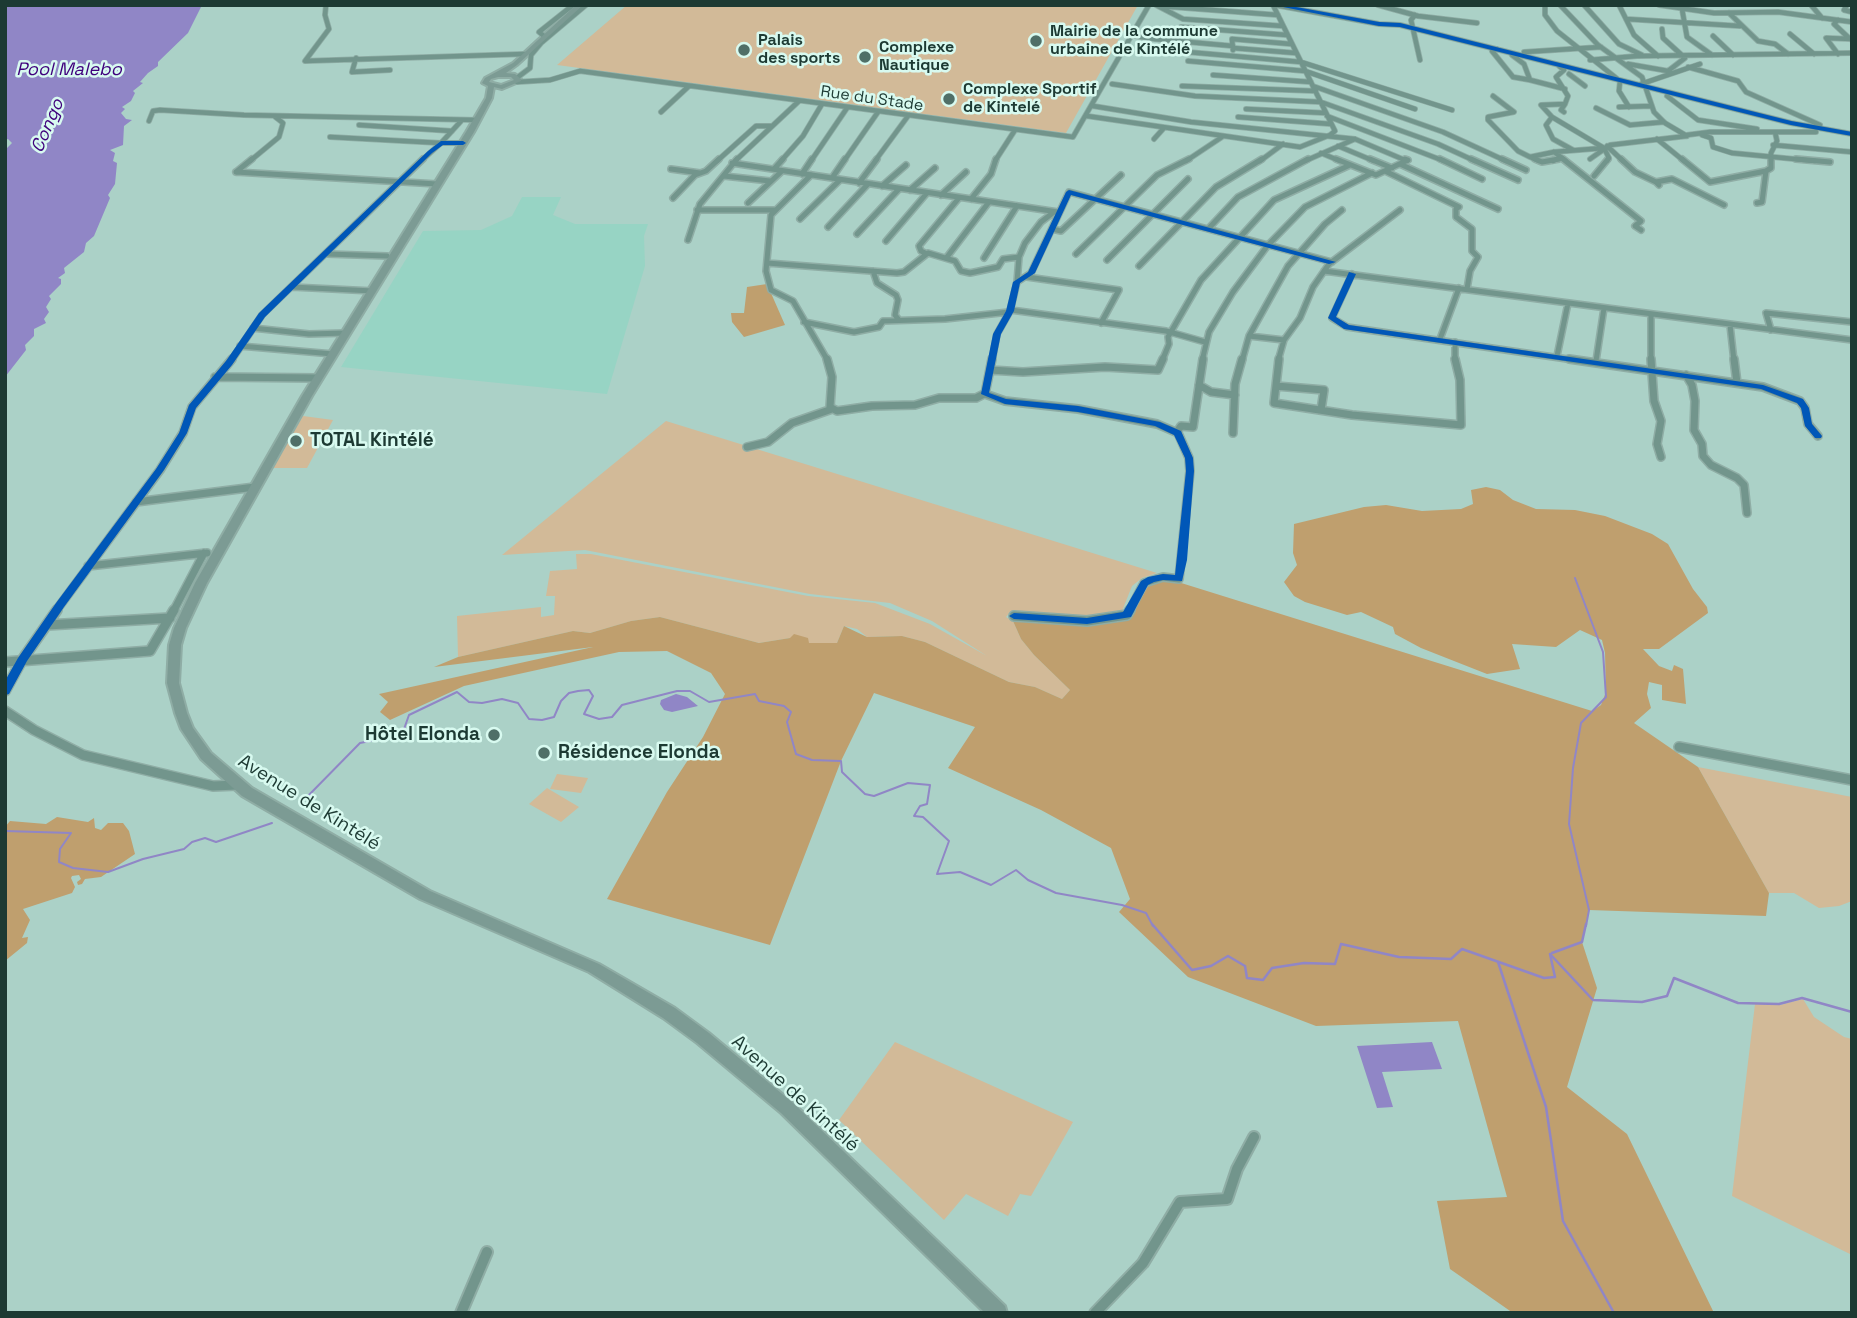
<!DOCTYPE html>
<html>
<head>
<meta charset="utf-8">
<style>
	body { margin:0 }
	#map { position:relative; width:1857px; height:1318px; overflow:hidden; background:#abd1c7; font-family:"Space Grotesk",sans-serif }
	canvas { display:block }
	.frame { position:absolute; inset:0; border:7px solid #1d3a33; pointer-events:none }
</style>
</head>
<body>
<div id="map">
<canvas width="1857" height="1318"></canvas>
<div class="frame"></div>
</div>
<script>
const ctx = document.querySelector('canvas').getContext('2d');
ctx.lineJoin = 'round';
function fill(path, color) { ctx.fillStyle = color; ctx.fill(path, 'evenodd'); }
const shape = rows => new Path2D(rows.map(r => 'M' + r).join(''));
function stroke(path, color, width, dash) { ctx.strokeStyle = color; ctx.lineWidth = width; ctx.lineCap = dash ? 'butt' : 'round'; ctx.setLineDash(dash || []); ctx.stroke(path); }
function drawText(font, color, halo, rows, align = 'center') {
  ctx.font = font + ' "Space Grotesk",sans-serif'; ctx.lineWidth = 5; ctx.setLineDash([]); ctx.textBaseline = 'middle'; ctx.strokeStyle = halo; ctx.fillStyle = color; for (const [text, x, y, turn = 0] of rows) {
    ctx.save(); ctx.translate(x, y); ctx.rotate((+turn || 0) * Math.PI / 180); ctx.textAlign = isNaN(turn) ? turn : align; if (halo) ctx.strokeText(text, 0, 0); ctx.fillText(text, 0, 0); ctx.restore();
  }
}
const built = shape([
	[522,197,561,197,553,215,575,224,648,224,644,236,645,266,607,394,341,367,423,231,481,230,512,216]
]);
const green = shape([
	[627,5,1138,5,1066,133,557,65],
	[303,416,333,420,307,468,272,468],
	[666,421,1157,573,1142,578,1132,586,1122,611,1112,615,1091,618,1011,611,1006,617,1013,621,1021,639,1034,655,1070,690,1062,699,1035,687,1009,682,925,642,902,636,867,637,857,629,844,626,837,643,809,643,790,638,759,643,660,617,631,621,590,633,573,631,458,657,457,616,541,607,541,617,554,615,555,596,546,596,550,571,577,569,576,554,591,554,808,596,875,603,930,624,987,656,932,621,890,603,810,594,585,550,502,555],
	[1698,767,1852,797,1852,901,1839,906,1819,908,1794,893,1769,893],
	[557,774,588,778,581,793,550,789],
	[547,788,579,807,561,822,529,804],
	[1803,999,1814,1017,1844,1037,1852,1039,1852,1255,1732,1196,1755,1004,1780,1005],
	[895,1042,1073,1122,1031,1196,1020,1194,1008,1216,966,1194,944,1220,839,1120]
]);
const forest = shape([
	[767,284,785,325,744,337,732,322,731,313,744,313,747,287],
	[1486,487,1500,490,1513,500,1536,509,1575,510,1605,516,1652,534,1668,544,1693,589,1707,607,1708,613,1659,649,1643,649,1659,666,1672,671,1674,665,1683,669,1686,704,1662,700,1662,685,1649,682,1647,694,1651,708,1634,723,1698,767,1769,893,1766,916,1589,910,1582,942,1597,988,1567,1087,1627,1134,1714,1313,1513,1313,1450,1269,1437,1201,1507,1197,1458,1021,1316,1026,1188,977,1119,912,1130,899,1111,848,1041,810,948,768,975,727,874,693,841,761,770,945,607,899,667,792,703,737,725,694,711,673,667,651,619,652,464,686,390,720,380,712,388,702,379,694,593,647,434,667,458,657,573,631,590,633,631,621,660,617,759,643,790,638,794,634,808,638,809,643,837,643,844,626,867,637,902,636,925,642,1009,682,1035,687,1062,699,1070,690,1034,655,1021,639,1013,621,1082,625,1129,620,1148,586,1163,581,1178,582,1592,711,1601,705,1606,692,1605,653,1602,640,1580,630,1556,647,1512,644,1520,669,1487,674,1421,648,1395,634,1393,627,1361,612,1347,615,1305,602,1294,596,1284,582,1297,565,1293,553,1294,524,1364,507,1386,505,1422,511,1461,509,1473,504,1471,490],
	[57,817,88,822,94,818,95,828,101,830,108,823,123,823,129,831,135,854,101,877,85,879,82,884,78,885,77,882,81,879,79,875,72,876,71,878,75,887,72,893,23,909,30,920,22,938,28,937,27,943,5,961,5,827,10,821,46,824]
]);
const water = shape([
	[5,5,202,5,188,33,158,62,158,66,148,73,140,82,143,83,133,91,135,93,131,101,122,107,125,109,121,113,126,119,132,120,124,126,123,145,110,150,115,153,113,161,117,163,115,184,108,195,110,198,94,236,86,243,84,252,64,268,65,273,58,278,61,279,61,284,49,296,51,299,46,307,49,312,44,319,46,323,34,329,34,336,25,345,26,350,5,377,5,159,6,149,12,143,8,139,5,140],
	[676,694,687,697,698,706,672,712,664,710,660,704,661,700],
	[1432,1042,1442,1069,1382,1072,1393,1107,1377,1108,1357,1046]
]);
const streamFar1 = shape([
	[1575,578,1603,652,1606,697,1581,723,1573,768,1569,824,1589,910,1586,926],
	[304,800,360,743,390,737,404,729,409,715,457,692,469,702,482,703,502,699,518,703,529,719,542,720,554,717,561,701,569,693,578,691,589,690,593,696,584,714,599,719,612,717,622,705,677,691,690,691,709,702,755,694,759,701,784,706,791,712,787,722,796,754,812,760,841,761,842,772,865,794,874,796,908,783,930,785,927,804,920,806,914,816,923,817,949,841,937,874,960,872,991,885,1016,870,1028,880,1056,893,1122,905,1146,913,1153,926],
	[5,831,71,833,60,849,59,862,73,868,108,872,143,859,184,849,192,842,205,838,216,842,272,823]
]);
const stream = shape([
	[1152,924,1192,970,1211,966,1228,956,1245,966,1247,978,1263,980,1272,968,1304,963,1335,964,1341,944,1399,957,1451,959,1462,949,1544,978,1555,977,1550,954,1593,1000,1642,1002,1667,996,1674,978,1738,1003,1779,1004,1802,998,1852,1012],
	[1552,953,1582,942,1586,924],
	[1498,962,1546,1107,1563,1221,1614,1313]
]);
const streetFar4 = shape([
	[326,5,325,15,329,29,305,61,525,54],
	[1156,5,1183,19,1283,26],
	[1275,5,1379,24,1400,25,1791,123,1852,134],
	[1378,5,1418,16,1477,23],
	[1545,5,1545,15,1557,31,1620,81,1619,91,1629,107],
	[1560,5,1598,45,1642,77,1654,112,1665,123,1687,136],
	[1584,5,1619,44,1642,55],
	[1619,5,1634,35,1658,56],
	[1659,5,1714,13,1778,12,1852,22],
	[1811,5,1822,18],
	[1847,5,1844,10,1852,12],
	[1159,6,1278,15],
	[1682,9,1687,37,1712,55],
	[1729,13,1758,41,1775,44,1788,54],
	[1415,15,1411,20,1420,60],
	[1626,19,1740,26],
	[1838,20,1834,24,1850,39],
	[1181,27,1287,35],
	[1133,33,1135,36,1155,39,1233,46],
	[1790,34,1814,54],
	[544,36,539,32,573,5],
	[1713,36,1733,55],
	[1233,48,1296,53],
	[1497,49,1492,51,1513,77,1530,80],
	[1233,50,1232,39,1291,44],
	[1176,51,1301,62,1452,110],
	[1524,52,1601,47],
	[1838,54,1826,38,1852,39],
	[1512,55,1524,64,1530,80,1565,89],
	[356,58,352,72,390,70],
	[1590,60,1637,56,1852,53],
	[1188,61,1305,71,1415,109],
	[1628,64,1668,71,1685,58,1663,38,1662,29],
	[1559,66,1564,70,1556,77,1568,96,1565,104],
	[1688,67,1738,81,1746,92,1820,125],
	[1569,74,1585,86],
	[1213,75,1311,82],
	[518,77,530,68,531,55,541,43,586,5],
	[517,82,550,80,580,71,1073,137,1149,5],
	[1112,84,1195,96,1321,102,1438,144,1475,161],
	[1641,84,1700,64],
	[1182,86,1316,91],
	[1313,86,1443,132,1506,161],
	[1493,96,1514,112,1488,117,1488,120,1518,151,1530,157],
	[1667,96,1698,120,1757,129],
	[1093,106,1191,122,1355,139,1407,161],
	[1619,107,1652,106],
	[1596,108,1630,125,1664,122],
	[1246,109,1326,113],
	[661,112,689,86],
	[1087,116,1300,147,1330,135,1335,131,1273,5],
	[1327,116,1444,161],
	[1238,117,1331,124],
	[1552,117,1541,105,1565,104,1561,110,1564,112],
	[149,121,153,111,160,110,244,115,477,120],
	[359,125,452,131],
	[1687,135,1710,132,1816,132],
	[1702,135,1711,138,1713,147,1732,153,1815,161],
	[330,137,441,143,462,120],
	[1154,139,1163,129],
	[1657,139,1684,161],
	[1773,145,1852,152],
	[1338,146,1374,161],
	[1607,146,1623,161],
	[1573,150,1553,139,1546,125,1552,117,1604,148,1609,158,1607,161],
	[1554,152,1604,148],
	[1321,153,1340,161],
	[1561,157,1566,161],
	[1590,159,1610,145,1687,136],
	[250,161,279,137,283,123,274,116],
	[421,161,441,143,463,143],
	[717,161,756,126,772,126],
	[735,161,799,101],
	[781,161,803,136,822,104],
	[811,161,847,108],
	[844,161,878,112],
	[875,161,908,116],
	[995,161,1015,130],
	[1186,161,1222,137],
	[1260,161,1283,144],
	[1305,161,1355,139],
	[1539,161,1530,157,1554,152],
	[1553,161,1561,157,1554,152],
	[1771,161,1771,153,1777,141,1775,132]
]);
const streetFar3 = shape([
	[1336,159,1376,175,1408,160,1405,159],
	[1370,159,1392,168],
	[1440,159,1482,179],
	[1471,159,1518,180],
	[1502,159,1526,170],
	[1535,159,1542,162,1559,159],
	[1563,159,1641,221,1635,226,1641,230],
	[1621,159,1635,172,1656,182],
	[1682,159,1710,182,1766,171],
	[1796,159,1830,162],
	[732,163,1058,212],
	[1400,164,1498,209],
	[671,169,700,173],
	[774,169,783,159],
	[1385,171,1459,207,1456,209,1456,217,1472,229,1472,251,1478,257,1470,271,1467,289],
	[236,172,437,184],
	[236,172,252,159],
	[802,174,812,159],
	[811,175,771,215,766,271,771,290,793,301,828,361],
	[724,176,770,181],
	[1594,176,1608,159],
	[832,178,845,159],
	[859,183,877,159],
	[1659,185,1656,182,1672,179,1724,205],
	[882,186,906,165],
	[910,190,935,168],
	[941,195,966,172],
	[673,198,695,175,706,171,719,159],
	[971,199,991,174,996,159],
	[748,203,782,171],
	[1757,203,1762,202,1766,171,1771,168,1771,159],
	[697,210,775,210],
	[800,219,840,180],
	[828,227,868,184],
	[1209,228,1238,197,1308,159],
	[1052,229,1061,231,1121,175],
	[857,234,899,189],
	[688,240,700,204,737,159],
	[886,241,927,193],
	[327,254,387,256],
	[927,254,921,251,919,246,959,198],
	[1076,254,1157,175,1189,159],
	[947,257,989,202],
	[984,258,1017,206],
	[1107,260,1188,179],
	[767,263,897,273,904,272,928,253,955,261,961,271,970,273,998,267,1003,259,1019,257],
	[1139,266,1216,187,1262,159],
	[873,271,877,283,896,295,898,300,895,315,899,320],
	[1324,271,1852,340],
	[1352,274,1332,318,1347,327,1581,361],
	[1027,277,1119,290,1101,323],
	[1017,282,1019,257,1025,243,1041,222,1054,212],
	[292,287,373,291],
	[1011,310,1166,331,1205,342],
	[1651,314,1651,361],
	[804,322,854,332,879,327,883,321,945,319,1009,312],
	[1730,325,1734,361],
	[253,328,309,334,346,333],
	[1771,330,1766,313,1852,322],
	[1249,336,1284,340],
	[1440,339,1459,288],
	[1455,342,1455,361],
	[240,346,333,354],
	[1557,356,1568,303],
	[231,361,262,315,423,159],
	[992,361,997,334,1010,311,1017,282,1031,273,1069,192,1332,262],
	[1162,361,1169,344,1168,337,1201,280,1274,200,1350,165],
	[1202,361,1209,332,1233,292,1268,245,1305,207,1372,173],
	[1242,361,1249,336,1288,266,1325,224,1342,210],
	[1278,361,1284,340,1300,318,1313,287,1329,264,1400,210],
	[1596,361,1604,308]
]);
const streetFar2 = shape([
	[827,359,832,377,830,407,837,411,872,406,915,405,939,398,976,398,986,393],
	[992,359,985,394,1005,401,1078,409,1157,424,1178,433,1189,458,1190,471,1179,579,1163,577,1144,583,1129,612],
	[1279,359,1274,403,1352,415,1461,425,1460,380,1455,359],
	[1569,359,1763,387,1800,401,1805,408,1808,424,1818,436],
	[1651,359,1654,401,1661,421,1657,444,1661,457],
	[1734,359,1737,383],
	[990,370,1023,372,1105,367,1158,370,1163,359],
	[1686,375,1692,385,1695,401,1694,430,1702,444,1703,456,1711,465,1737,478,1744,485,1747,513],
	[215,377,318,378],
	[1199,385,1211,392,1235,395],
	[1276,386,1324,390,1321,410],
	[1177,432,1181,426,1193,427,1203,359],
	[1233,433,1235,384,1242,359],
	[747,447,768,442,792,423,832,409],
	[136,502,255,487],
	[88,566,207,553],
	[55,612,160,470,183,433,192,407,232,359],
	[173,612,204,553]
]);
const streetFar1 = shape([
	[1014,616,1087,621,1127,615,1130,610],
	[47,625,170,618],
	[5,662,150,651,174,610],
	[5,691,22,660,57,610],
	[5,711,34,730,83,755,213,786,237,785],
	[1679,747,1852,780]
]);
const street = shape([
	[461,1313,487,1252],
	[1095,1313,1143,1263,1180,1202,1227,1199,1237,1169,1254,1137]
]);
const primary = shape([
	[576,5,583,5,517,65,506,73,515,74,521,79,521,81,502,89,494,87,492,98,474,132,312,396,207,583,186,628,181,645,179,683,187,713,193,728,211,753,252,788,430,891,599,964,675,1008,709,1033,793,1103,1005,1306,1007,1313,985,1313,781,1113,697,1043,663,1018,589,972,420,899,242,796,201,759,181,729,175,713,167,683,169,645,174,628,195,583,302,396,466,132,486,98,488,86,482,83,485,78,513,63,576,5],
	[498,77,511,77,514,80,501,85,489,82,491,79,498,77]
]);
const cycleway = shape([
	[1273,5,1285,5,1379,22,1400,23,1791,121,1852,132,1852,136,1791,125,1400,27,1379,26,1273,5],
	[441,141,463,141,466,143,463,145,443,145,432,153,265,317,232,365,196,408,187,433,164,470,64,607,27,661,9,694,5,695,5,681,18,658,56,603,156,469,179,433,189,405,226,361,259,313,428,151,441,141],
	[1069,190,1336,262,1329,264,1071,195,1035,273,1020,283,1014,311,1001,334,989,393,1006,399,1078,406,1160,422,1181,431,1193,458,1194,471,1187,560,1182,581,1163,580,1154,582,1148,585,1131,617,1087,624,1014,619,1009,616,1014,613,1087,618,1123,612,1141,581,1148,577,1163,574,1175,575,1186,471,1185,458,1174,435,1155,426,1078,412,1005,404,981,394,993,334,1006,311,1013,282,1028,272,1066,192,1069,190],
	[1349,272,1356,274,1336,317,1349,325,1763,385,1803,399,1809,408,1812,424,1822,436,1821,438,1815,438,1805,426,1801,408,1797,403,1761,389,1344,329,1328,318,1349,272]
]);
const markers = [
	[1036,41,7,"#4f6f67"],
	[744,50,7,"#4f6f67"],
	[865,57,7,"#4f6f67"],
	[949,99,7,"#4f6f67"],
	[296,441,7,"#4f6f67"],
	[494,735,7,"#4f6f67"],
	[544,753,7,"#4f6f67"]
];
const farPoinames = [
	["Mairie de la commune",1050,32],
	["urbaine de Kintélé",1050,50],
	["Palais",758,41],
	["des sports",758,59],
	["Complexe",879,48],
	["Nautique",879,66],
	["Complexe Sportif",963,90],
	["de Kintelé",963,108]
];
const farStreetnames = [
	["Rue du Stade",872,99,8]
];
const farWaternames = [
	["Pool Malebo",69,70],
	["Congo",48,126,-67]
];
const poiNames = [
	["TOTAL Kintélé",310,441],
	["Hôtel Elonda",480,735,"right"],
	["Résidence Elonda",558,753]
];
const streetNames = [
	["Avenue de Kintélé",309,803,32],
	["Avenue de Kintélé",795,1094,42]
];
fill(built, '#97d4c4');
fill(green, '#d2ba98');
fill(forest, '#bf9f6e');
fill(water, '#9086c6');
stroke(streamFar1, '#9086c6', 2);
stroke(stream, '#9086c6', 2.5);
stroke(streetFar4, '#8fada5', 6);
stroke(streetFar3, '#8fada5', 8);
stroke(streetFar2, '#8fada5', 10);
stroke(streetFar1, '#8fada5', 12);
stroke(street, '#8fada5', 14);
stroke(primary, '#8fada5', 4);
stroke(streetFar4, '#72958c', 4.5);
stroke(streetFar3, '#72958c', 5);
stroke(streetFar2, '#72958c', 7);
stroke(streetFar1, '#72958c', 9);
stroke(street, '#72958c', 10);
fill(primary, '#7c9b94');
fill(cycleway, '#0057b8');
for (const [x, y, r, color] of markers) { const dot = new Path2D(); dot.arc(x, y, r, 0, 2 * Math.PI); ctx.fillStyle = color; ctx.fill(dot); stroke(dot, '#d8faf0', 2.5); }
drawText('bold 16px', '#1d3a33', '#d8faf0', farPoinames, 'left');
drawText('16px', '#1d3a33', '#d8faf0', farStreetnames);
drawText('italic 18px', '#3f007c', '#d8faf0', farWaternames);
drawText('bold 19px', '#1d3a33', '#d8faf0', poiNames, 'left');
drawText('19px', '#1d3a33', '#d8faf0', streetNames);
</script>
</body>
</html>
